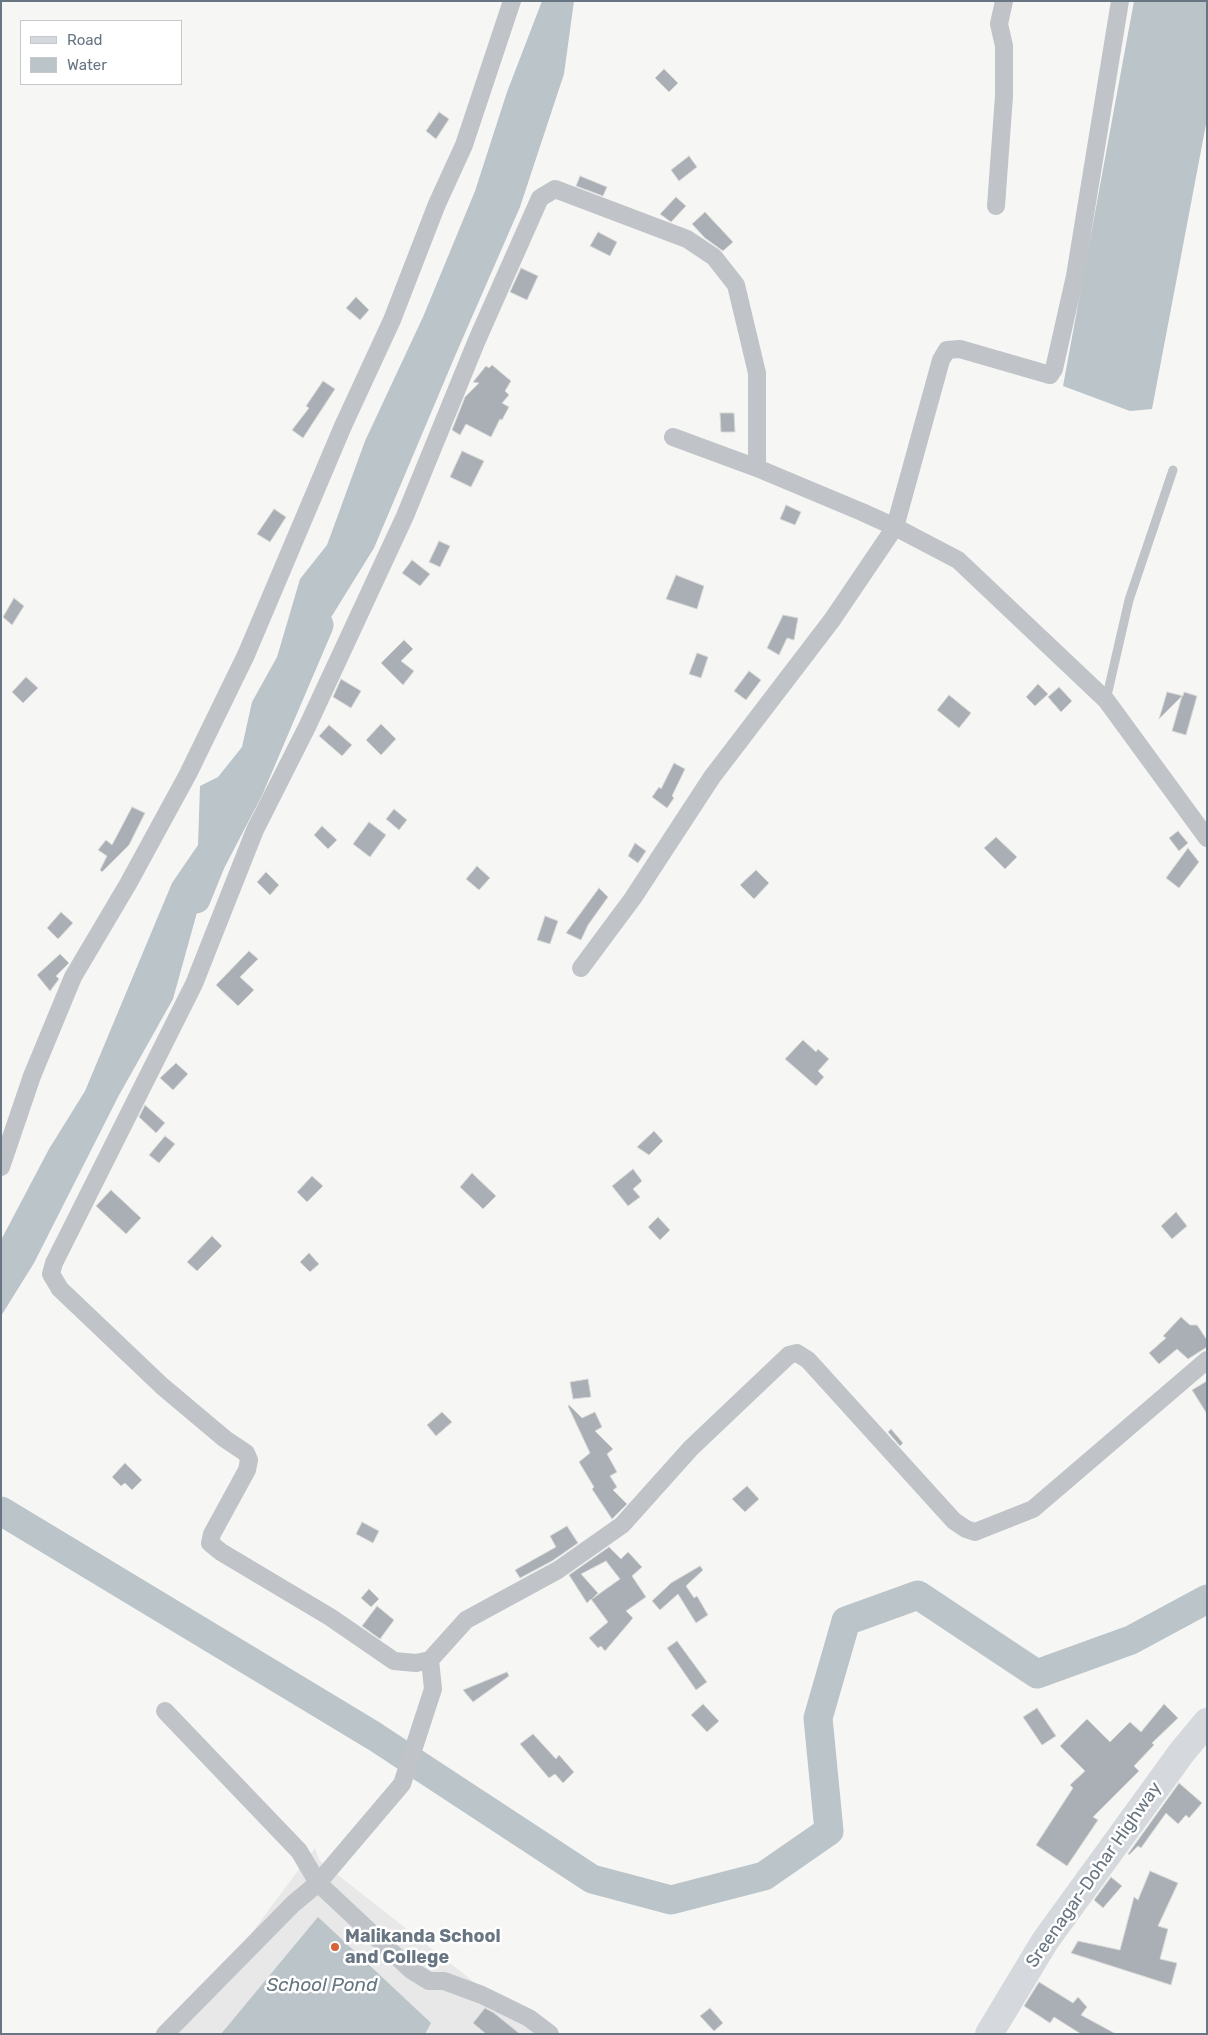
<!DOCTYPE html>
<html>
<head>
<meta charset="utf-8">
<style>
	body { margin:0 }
	#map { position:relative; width:1208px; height:2035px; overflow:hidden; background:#f6f7f4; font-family:Rubik,sans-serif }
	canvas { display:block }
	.frame { position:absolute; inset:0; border:2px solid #687582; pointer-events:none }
	.legend { position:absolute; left:20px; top:20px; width:162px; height:65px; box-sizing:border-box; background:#fff; border:1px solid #c3c8cd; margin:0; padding:6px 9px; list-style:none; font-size:15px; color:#687582 }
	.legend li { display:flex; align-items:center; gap:10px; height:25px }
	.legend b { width:25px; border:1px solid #c3c8cd }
</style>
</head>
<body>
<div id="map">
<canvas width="1208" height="2035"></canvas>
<div class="frame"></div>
<ul class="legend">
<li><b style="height:6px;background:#d5d8dc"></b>Road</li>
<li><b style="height:14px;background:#bbc4c9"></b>Water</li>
</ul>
</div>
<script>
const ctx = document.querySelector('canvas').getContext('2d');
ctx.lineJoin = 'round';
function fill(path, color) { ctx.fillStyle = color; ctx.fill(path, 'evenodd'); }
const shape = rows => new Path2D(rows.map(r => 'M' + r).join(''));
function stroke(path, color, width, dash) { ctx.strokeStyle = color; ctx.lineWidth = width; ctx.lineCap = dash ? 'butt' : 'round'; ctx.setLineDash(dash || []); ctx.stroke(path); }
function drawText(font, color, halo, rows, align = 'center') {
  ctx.font = font + ' Rubik,sans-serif'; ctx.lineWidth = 5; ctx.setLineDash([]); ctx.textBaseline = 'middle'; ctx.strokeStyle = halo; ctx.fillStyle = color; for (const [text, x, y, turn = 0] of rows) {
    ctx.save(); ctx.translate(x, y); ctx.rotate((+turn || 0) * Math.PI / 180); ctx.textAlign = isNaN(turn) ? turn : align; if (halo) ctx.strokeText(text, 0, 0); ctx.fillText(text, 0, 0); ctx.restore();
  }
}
const built = shape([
	[315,1848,319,1860,540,2034,176,2034]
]);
const water = shape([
	[542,1,574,1,564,74,520,207,455,356,374,548,304,661,249,789,211,862,173,999,118,1097,34,1263,1,1316,1,1240,49,1149,85,1091,172,883,198,845,200,786,218,777,242,747,252,702,277,657,300,579,327,545,365,441,423,317,475,191,507,92],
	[1134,1,1207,1,1207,119,1152,409,1130,411,1063,386],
	[318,1917,431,2023,425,2034,221,2034]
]);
const river = shape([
	[196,899,211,862,249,789,319,625],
	[1,1511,374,1736,592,1879,671,1900,764,1876,829,1831,818,1718,846,1621,918,1595,1037,1674,1131,1640,1207,1599]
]);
const building = shape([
	[664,69,678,83,669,92,655,78,664,69],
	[439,112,449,119,436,139,426,131,439,112],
	[689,156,697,167,679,181,671,170,689,156],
	[580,176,607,187,603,196,576,186,580,176],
	[676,197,686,206,671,222,660,214,676,197],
	[705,212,733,242,723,251,705,238,692,224,705,212],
	[598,232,617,242,610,256,590,246,598,232],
	[521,268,538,276,527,300,510,292,521,268],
	[356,297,369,310,360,320,346,308,356,297],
	[492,365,511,381,505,391,509,395,502,403,509,407,502,420,500,419,491,437,466,424,460,435,452,430,465,397,479,383,473,382,486,366,489,368,492,365],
	[323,381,335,389,303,438,292,430,309,408,306,406,323,381],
	[720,413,734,413,735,432,721,432,720,413],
	[462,451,484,461,471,487,450,477,462,451],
	[786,505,801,512,795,525,780,519,786,505],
	[274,509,286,517,270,542,257,534,274,509],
	[439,541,450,546,440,567,429,562,439,541],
	[412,560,430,574,420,586,402,573,412,560],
	[676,575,704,586,697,609,666,599,676,575],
	[14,598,24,606,12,625,3,617,14,598],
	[783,615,798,618,794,640,787,638,779,655,767,648,783,615],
	[404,640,413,649,401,661,414,671,403,685,381,663,404,640],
	[697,653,708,657,701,678,689,674,697,653],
	[749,671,761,680,746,700,734,691,749,671],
	[26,677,38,688,23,703,12,692,26,677],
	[341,679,361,691,351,708,333,697,341,679],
	[1038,684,1048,694,1035,706,1026,697,1038,684],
	[1059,687,1072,701,1061,712,1048,697,1059,687],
	[1167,692,1183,696,1184,692,1197,696,1186,735,1172,731,1182,696,1159,719,1167,692],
	[949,695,971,713,959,728,937,710,949,695],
	[381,724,396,739,381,755,366,740,381,724],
	[329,725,352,745,342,756,319,736,329,725],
	[674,763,685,769,672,796,674,798,667,808,652,797,659,787,661,789,674,763],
	[132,807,145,813,129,845,102,872,100,870,107,856,98,850,106,840,112,845,132,807],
	[394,809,407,820,399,830,386,819,394,809],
	[369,822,386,835,370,857,353,844,369,822],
	[322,826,337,840,328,849,314,835,322,826],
	[1178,831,1188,843,1179,851,1169,838,1178,831],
	[996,837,1017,857,1005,869,984,848,996,837],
	[635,843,646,851,638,863,628,856,635,843],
	[1188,848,1199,862,1179,888,1166,878,1188,848],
	[477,866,490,878,479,890,466,879,477,866],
	[756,870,769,883,754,899,740,885,756,870],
	[266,872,279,885,270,895,257,882,266,872],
	[599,888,608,897,588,925,581,940,566,933,599,888],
	[61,912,73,923,58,939,47,928,61,912],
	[545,916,558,921,550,944,537,940,545,916],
	[249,951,258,959,240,977,254,990,238,1006,216,985,249,951],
	[60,954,69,963,56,976,59,979,50,991,37,975,60,954],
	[803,1040,816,1052,818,1049,829,1059,818,1071,824,1077,816,1086,785,1059,803,1040],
	[176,1063,188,1074,173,1090,160,1078,176,1063],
	[145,1105,165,1123,156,1133,139,1117,145,1105],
	[654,1131,663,1141,649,1155,637,1147,654,1131],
	[165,1136,175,1144,159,1163,149,1155,165,1136],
	[633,1169,642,1181,633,1189,640,1197,628,1206,612,1186,633,1169],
	[472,1173,496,1196,483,1209,460,1187,472,1173],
	[312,1176,323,1186,307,1202,297,1192,312,1176],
	[111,1190,141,1218,126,1234,96,1206,111,1190],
	[1176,1212,1187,1226,1172,1239,1161,1226,1176,1212],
	[658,1217,670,1230,660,1240,648,1227,658,1217],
	[212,1236,222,1246,197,1271,187,1262,212,1236],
	[309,1253,319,1264,310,1272,300,1262,309,1253],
	[1181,1317,1190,1325,1197,1325,1207,1340,1207,1347,1188,1359,1177,1349,1159,1364,1149,1353,1166,1338,1163,1336,1181,1317],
	[588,1379,591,1397,573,1399,570,1382,588,1379],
	[1207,1381,1207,1414,1192,1390,1207,1381],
	[569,1405,582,1418,595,1412,602,1427,595,1431,613,1449,607,1454,617,1472,610,1476,617,1487,613,1490,627,1504,612,1519,592,1489,594,1487,579,1462,590,1453,568,1406,569,1405],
	[442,1412,452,1422,436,1436,427,1425,442,1412],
	[891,1429,903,1443,900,1446,888,1432,891,1429],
	[125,1463,142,1480,132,1490,125,1483,121,1486,112,1477,125,1463],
	[747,1486,759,1499,745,1512,732,1499,747,1486],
	[362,1522,379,1531,373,1543,356,1534,362,1522],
	[567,1526,578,1543,552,1561,520,1578,515,1570,556,1547,550,1536,567,1526],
	[609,1547,621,1559,628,1552,642,1567,632,1576,646,1597,626,1611,633,1618,605,1651,601,1646,598,1648,589,1638,608,1622,591,1599,587,1603,569,1575,609,1547],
	[606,1561,620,1579,592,1599,598,1593,581,1574,606,1561],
	[700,1566,703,1570,686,1586,694,1598,697,1596,708,1615,696,1623,678,1594,660,1610,652,1601,671,1583,700,1566],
	[369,1589,379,1599,371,1607,361,1598,369,1589],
	[377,1606,394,1620,380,1639,362,1626,377,1606],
	[677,1641,707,1682,696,1690,667,1648,677,1641],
	[507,1672,509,1676,473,1702,463,1690,507,1672],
	[703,1704,719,1721,707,1732,691,1715,703,1704],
	[1164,1704,1178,1718,1152,1743,1154,1745,1134,1766,1139,1771,1093,1817,1098,1820,1067,1866,1036,1845,1073,1788,1070,1785,1085,1771,1060,1746,1087,1719,1110,1742,1130,1722,1141,1732,1164,1704],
	[1037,1708,1056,1736,1042,1745,1023,1717,1037,1708],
	[533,1734,556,1759,559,1755,574,1772,563,1783,555,1774,549,1778,520,1744,533,1734],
	[1179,1783,1202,1803,1189,1818,1186,1815,1178,1824,1166,1813,1141,1848,1138,1846,1129,1855,1128,1854,1179,1783],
	[1150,1871,1178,1883,1158,1926,1168,1929,1160,1959,1177,1963,1171,1985,1071,1953,1078,1941,1120,1950,1134,1897,1138,1900,1150,1871],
	[1111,1877,1122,1886,1103,1908,1094,1900,1111,1877],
	[1039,1982,1073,2003,1078,1997,1087,2007,1081,2015,1116,2034,1081,2034,1054,2017,1050,2023,1024,2006,1039,1982],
	[485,2008,494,2013,520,2034,486,2034,473,2023,485,2008],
	[710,2008,723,2023,714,2031,700,2016,710,2008]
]);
const service = shape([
	[1106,700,1129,600,1173,470]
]);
const minor = shape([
	[996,206,1004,96,1004,46,999,24,1004,1],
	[673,437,757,468,862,512,895,527,958,560,1106,700,1207,838],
	[757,468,757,373,736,285,714,257,687,239,555,189,540,198,477,340,405,516,307,727,255,830,194,984,54,1263,51,1274,60,1289,162,1386,225,1439,246,1453,249,1460,247,1470,212,1534,210,1543,221,1552,330,1617,394,1661,416,1663,430,1660,466,1620,558,1570,622,1525,691,1448,789,1355,797,1353,808,1360,954,1521,966,1529,975,1532,1033,1509,1207,1360],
	[581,968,633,898,712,777,832,620,895,527,941,360,947,350,960,349,1050,375,1054,369,1075,276,1120,1],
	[1,1167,32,1076,73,977,128,884,188,774,246,655,343,426,392,320,437,204,464,145,512,1],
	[430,1660,433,1689,402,1784,318,1883,411,1970,429,1981,444,1981,482,1995,529,2018,550,2034],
	[165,2034,293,1904,318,1883,299,1851,165,1711]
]);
const primary = shape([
	[989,2034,1045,1941,1182,1752,1207,1722]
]);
const markers = [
	[335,1947,5,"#d56436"]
];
const streetNames = [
	["Sreenagar-Dohar Highway",1094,1875,-55]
];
const poiNames = [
	["Malikanda School",345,1937],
	["and College",345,1958]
];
const waterNames = [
	["School Pond",322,1986]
];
fill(built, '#e7e8e7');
fill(water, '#bbc4c9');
stroke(river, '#bbc4c9', 29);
fill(building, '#a9afb5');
stroke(building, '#d8d8d6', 1);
stroke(service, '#c0c3c7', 9);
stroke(minor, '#c0c3c7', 18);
stroke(primary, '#d5d8dc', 28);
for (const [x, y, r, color] of markers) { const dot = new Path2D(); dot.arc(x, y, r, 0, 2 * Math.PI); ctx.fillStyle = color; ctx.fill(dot); stroke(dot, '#fff', 2); }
drawText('18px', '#687582', '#fff', streetNames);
drawText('bold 18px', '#687582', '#fff', poiNames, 'left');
drawText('italic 19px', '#64767f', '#fff', waterNames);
</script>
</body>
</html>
